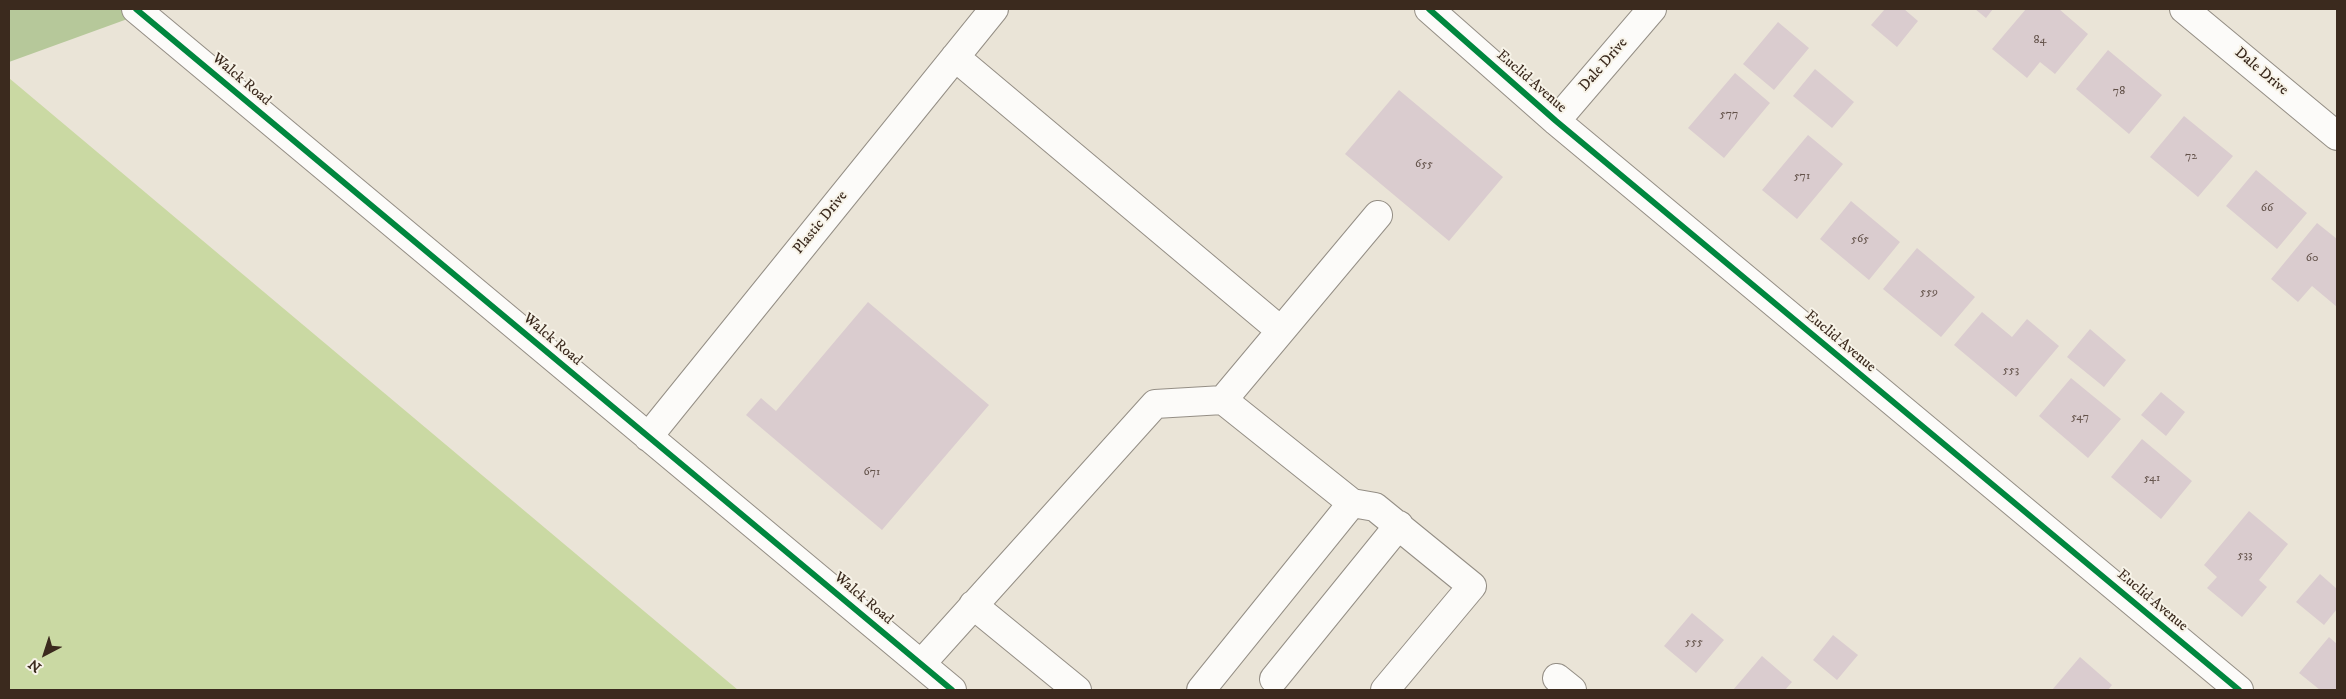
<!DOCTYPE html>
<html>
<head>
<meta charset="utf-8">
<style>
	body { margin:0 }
	#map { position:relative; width:2346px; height:699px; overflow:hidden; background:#eae4d7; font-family:"IM FELL DW Pica",serif }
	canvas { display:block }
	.frame { position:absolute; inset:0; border:10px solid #3b2a1e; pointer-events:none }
	.north { position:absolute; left:20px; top:629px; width:50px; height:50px; -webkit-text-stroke:4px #f7f3e8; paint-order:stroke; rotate:220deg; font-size:14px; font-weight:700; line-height:20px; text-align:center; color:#3b2a1e }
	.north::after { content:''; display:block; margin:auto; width:18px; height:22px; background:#3b2a1e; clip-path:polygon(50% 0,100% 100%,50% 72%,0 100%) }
</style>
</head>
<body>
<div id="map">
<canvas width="2346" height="699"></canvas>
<div class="frame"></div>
<div class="north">N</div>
</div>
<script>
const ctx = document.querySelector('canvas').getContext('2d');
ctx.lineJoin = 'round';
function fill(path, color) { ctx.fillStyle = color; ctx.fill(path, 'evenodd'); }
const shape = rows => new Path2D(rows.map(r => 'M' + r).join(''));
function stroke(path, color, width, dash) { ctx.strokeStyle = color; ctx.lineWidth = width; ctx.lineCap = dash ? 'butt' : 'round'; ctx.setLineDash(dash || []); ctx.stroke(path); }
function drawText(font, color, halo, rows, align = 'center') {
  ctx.font = font + ' "IM FELL DW Pica",serif'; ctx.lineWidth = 4; ctx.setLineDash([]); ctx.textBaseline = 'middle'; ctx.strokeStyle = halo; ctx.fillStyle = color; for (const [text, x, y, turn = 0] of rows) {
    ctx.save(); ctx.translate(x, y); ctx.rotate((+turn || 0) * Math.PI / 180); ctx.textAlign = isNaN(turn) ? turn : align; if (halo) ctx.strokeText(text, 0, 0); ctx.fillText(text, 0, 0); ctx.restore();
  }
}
const green = shape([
	[9,78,738,690,9,690]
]);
const forest = shape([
	[9,9,155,9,9,62]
]);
const building = shape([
	[1885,9,1904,9,1918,21,1897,47,1871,25],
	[1975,9,1993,9,1986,18],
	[2026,9,2059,9,2088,34,2055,74,2040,62,2027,78,1992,49],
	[1778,22,1809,48,1774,90,1743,64],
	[2108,50,2162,95,2129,134,2076,89],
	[1815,69,1854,102,1832,128,1793,96],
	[1735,73,1770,103,1724,158,1688,128],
	[1399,90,1503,177,1449,241,1345,154],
	[2184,116,2233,156,2198,197,2150,157],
	[1808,135,1843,164,1797,219,1762,190],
	[2256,170,2307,213,2277,249,2226,206],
	[1851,201,1900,242,1869,280,1820,239],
	[2317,223,2337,239,2337,307,2312,286,2298,302,2271,279],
	[1917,248,1975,297,1941,337,1883,289],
	[868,302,989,405,882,530,746,415,761,398,776,411],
	[1982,312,2012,337,2027,319,2059,346,2016,397,1954,345],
	[2090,329,2126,360,2104,387,2067,357],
	[2071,378,2121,419,2088,458,2039,416],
	[2161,392,2185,412,2166,436,2141,415],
	[2142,439,2192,481,2161,519,2111,477],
	[2249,511,2288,544,2259,580,2267,587,2242,617,2207,588,2217,577,2204,565],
	[2320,574,2337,589,2337,609,2324,625,2296,602],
	[1692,613,1724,640,1696,673,1664,646],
	[1833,635,1858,655,1837,680,1813,660],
	[2329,637,2337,644,2337,690,2320,690,2299,673],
	[1762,656,1792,682,1785,690,1733,690],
	[2080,657,2112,685,2108,690,2052,690]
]);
const minor = shape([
	[136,9,952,690],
	[1429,9,1556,121,2239,690],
	[2184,9,2337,136],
	[955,57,1280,330],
	[1556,121,1652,9],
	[1223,400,1378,215],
	[648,437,994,9],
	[1352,503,1375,507,1472,586,1385,690],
	[973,605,1077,690],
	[921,664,1155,404,1223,400,1352,503,1201,690],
	[1557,678,1572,690],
	[1274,679,1399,525]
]);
const cycleway = shape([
	[136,9,952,690],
	[1429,9,1556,121,2239,690]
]);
const numberNames = [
	["84",2040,41],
	["78",2119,92],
	["577",1729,115],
	["72",2191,157],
	["655",1424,165],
	["571",1802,177],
	["66",2267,209],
	["565",1860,240],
	["60",2312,259],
	["559",1929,293],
	["553",2011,371],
	["547",2080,418],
	["671",872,473],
	["541",2152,479],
	["533",2245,556],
	["555",1694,643]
];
const streetNames = [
	["Dale Drive",1604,65,-49],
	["Dale Drive",2261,72,40],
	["Walck Road",241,80,40],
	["Euclid Avenue",1531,82,41],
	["Plastic Drive",821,223,-51],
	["Walck Road",552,340,40],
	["Euclid Avenue",1840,342,40],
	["Walck Road",863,599,40],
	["Euclid Avenue",2152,601,40]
];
fill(green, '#cad9a3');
fill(forest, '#b6c89a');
fill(building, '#dacccf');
stroke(minor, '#948e85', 30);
stroke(minor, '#fcfbf9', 28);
stroke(cycleway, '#00873e', 6);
drawText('12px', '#63524a', null, numberNames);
drawText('15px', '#3b2a1e', '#f7f3e8', streetNames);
</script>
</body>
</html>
